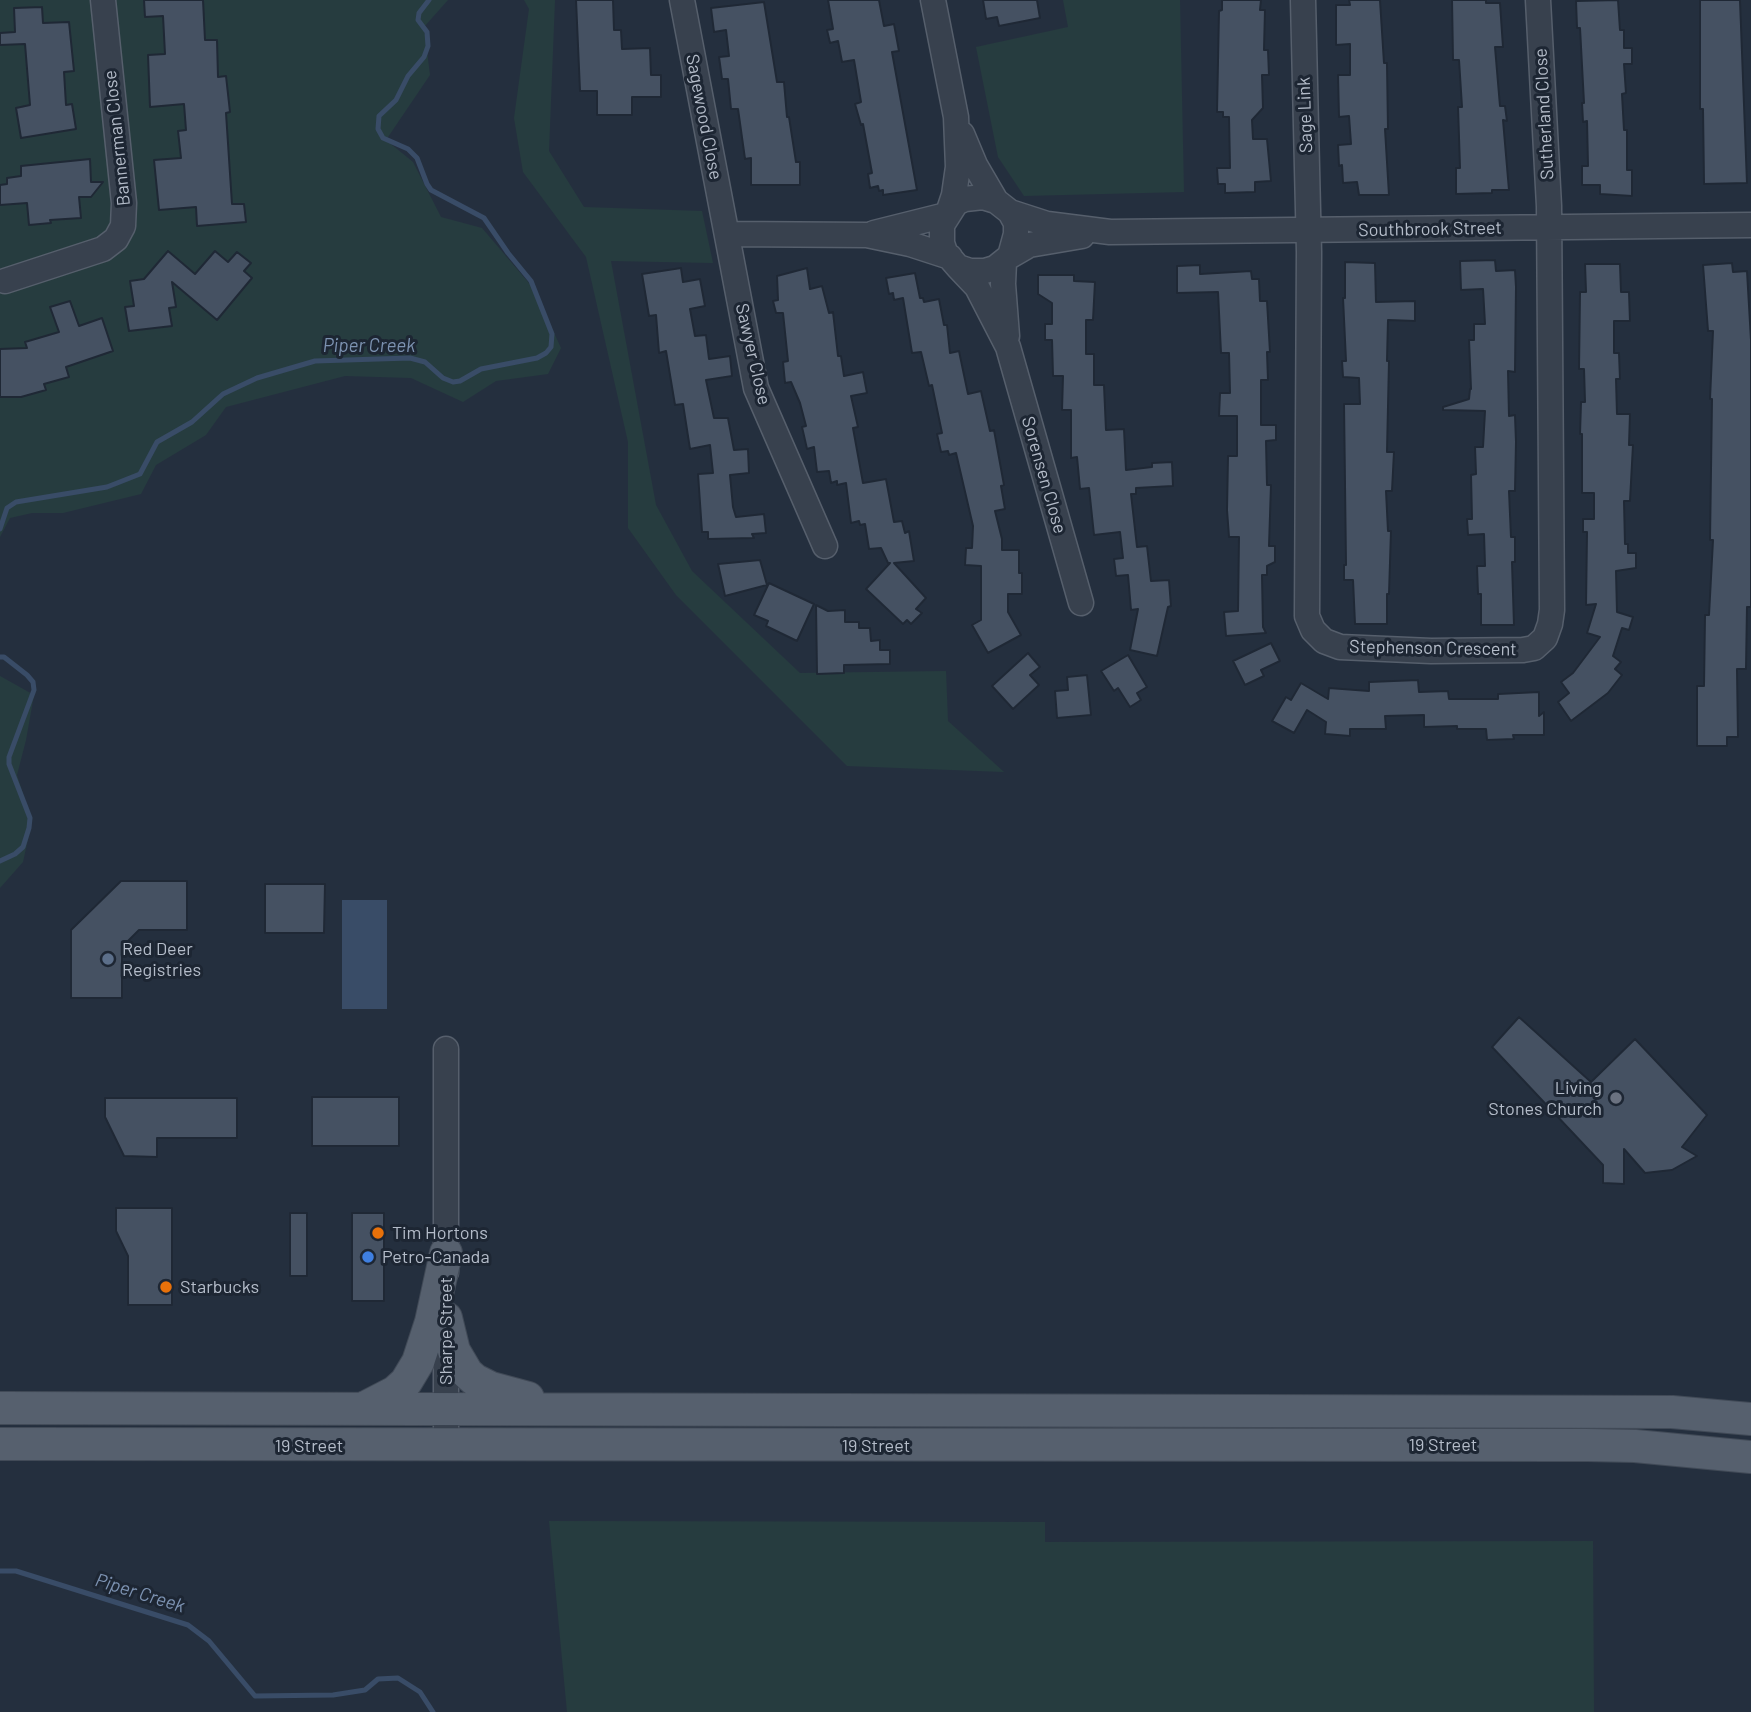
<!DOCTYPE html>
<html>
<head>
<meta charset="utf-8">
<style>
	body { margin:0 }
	canvas { display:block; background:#242f3e }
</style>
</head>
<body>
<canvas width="1751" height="1712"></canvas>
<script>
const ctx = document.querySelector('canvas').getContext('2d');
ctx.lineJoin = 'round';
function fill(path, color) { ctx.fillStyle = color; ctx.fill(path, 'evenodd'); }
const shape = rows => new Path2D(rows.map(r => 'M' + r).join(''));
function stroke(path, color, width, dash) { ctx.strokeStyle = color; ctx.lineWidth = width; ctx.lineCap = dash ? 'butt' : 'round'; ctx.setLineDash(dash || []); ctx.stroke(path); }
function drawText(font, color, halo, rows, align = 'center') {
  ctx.font = font + ' Barlow,sans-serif'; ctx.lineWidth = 6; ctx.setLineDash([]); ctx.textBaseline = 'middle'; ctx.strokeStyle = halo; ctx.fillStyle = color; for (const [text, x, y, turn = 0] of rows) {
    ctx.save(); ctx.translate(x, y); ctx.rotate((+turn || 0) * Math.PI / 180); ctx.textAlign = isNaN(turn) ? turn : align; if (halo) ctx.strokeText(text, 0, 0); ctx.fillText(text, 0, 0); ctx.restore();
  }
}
const green = shape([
	[0,0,448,0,424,27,430,75,386,140,413,162,441,217,482,228,534,289,561,348,548,374,496,381,463,402,411,378,345,376,226,407,206,435,156,465,141,494,63,513,32,513,10,518,0,537],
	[524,0,555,0,549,151,584,207,702,211,713,263,611,261,656,505,692,571,800,673,946,671,948,721,1004,772,847,766,676,595,628,528,628,442,586,257,523,172,514,118,529,9],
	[1063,0,1180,0,1184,192,1024,196,998,157,976,47,1068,27],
	[0,676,34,695,26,740,17,775,32,821,23,862,0,888],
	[549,1521,1045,1522,1045,1542,1593,1541,1594,1712,567,1712]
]);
const water = shape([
	[342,900,387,900,387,1009,342,1009]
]);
const stream = shape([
	[0,529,7,508,16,502,107,487,140,474,157,442,192,422,223,394,257,378,315,361,410,358,425,362,443,378,453,382,460,381,481,369,537,358,546,353,551,347,552,334,531,281,508,253,484,218,431,190,427,184,417,158,408,149,383,138,378,129,379,116,396,100,408,76,424,57,428,46,427,32,418,20,419,13,429,0],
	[0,657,4,657,27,675,33,682,34,690,9,757,9,764,30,818,29,828,23,847,15,854,0,861],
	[0,1571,16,1571,188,1625,209,1641,255,1696,333,1695,365,1690,378,1679,398,1678,420,1692,433,1712]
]);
const building = shape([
	[144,0,203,0,205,40,217,40,218,77,226,76,230,112,226,113,232,204,244,204,246,222,197,226,196,207,159,210,154,160,181,158,178,131,186,130,184,104,150,107,148,55,165,54,163,16,145,17,144,0],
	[576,0,613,0,614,30,621,30,622,49,650,48,651,75,661,75,661,97,632,97,632,115,597,115,597,91,580,91,576,0],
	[828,0,879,0,884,26,894,24,899,51,892,52,917,190,883,195,883,190,879,191,878,186,870,188,868,174,872,173,863,124,861,125,855,104,861,102,854,60,842,62,838,41,830,43,827,30,833,29,828,0],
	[983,0,1037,0,1040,18,999,26,997,17,986,19,983,0],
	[1222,0,1261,0,1260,10,1265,10,1264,50,1268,50,1269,75,1262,75,1263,108,1252,120,1253,139,1267,139,1271,181,1255,182,1255,192,1225,193,1225,184,1218,184,1217,168,1230,168,1229,117,1223,117,1223,112,1217,112,1219,11,1222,10,1222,0],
	[1349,0,1380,0,1384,63,1387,63,1388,129,1385,129,1389,195,1359,195,1357,182,1343,183,1342,165,1339,166,1338,145,1351,144,1349,116,1339,117,1338,75,1350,75,1350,44,1336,45,1336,5,1350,5,1349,0],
	[1452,0,1486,0,1486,3,1500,3,1503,47,1495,47,1500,106,1505,106,1507,121,1503,120,1509,190,1492,190,1492,193,1456,194,1456,168,1460,168,1458,107,1462,107,1459,60,1453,60,1452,0],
	[1618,0,1620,30,1624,30,1624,48,1632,48,1632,64,1624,64,1626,93,1622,94,1624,130,1627,130,1627,170,1632,170,1632,196,1600,194,1600,185,1582,185,1582,166,1588,166,1587,121,1583,122,1582,103,1584,103,1580,28,1577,28,1576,1,1618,0],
	[1700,0,1740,0,1747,183,1704,184,1703,109,1700,109,1700,0],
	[764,2,777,82,784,82,787,117,789,117,796,162,800,162,800,185,751,185,751,158,745,159,738,109,731,109,728,79,722,79,719,57,729,56,726,30,714,32,711,8,764,2],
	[42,7,43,23,69,22,74,71,64,72,66,105,72,104,76,129,21,138,16,108,30,105,25,44,0,45,0,33,15,32,14,8,42,7],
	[90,159,91,182,103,182,91,197,79,197,81,218,50,220,51,223,29,225,27,203,0,205,0,185,7,184,7,178,21,176,21,166,90,159],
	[168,251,195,274,215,251,228,262,237,252,251,263,244,271,252,278,217,320,172,282,176,307,169,308,172,326,129,331,125,307,134,306,130,281,144,279,168,251],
	[1495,260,1496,271,1515,270,1516,287,1515,372,1508,371,1509,416,1515,415,1516,442,1515,491,1509,491,1511,537,1515,537,1515,562,1512,562,1514,625,1481,625,1481,594,1478,594,1477,566,1485,566,1484,534,1468,535,1467,519,1472,519,1471,475,1476,474,1475,447,1483,447,1485,411,1443,410,1443,407,1469,399,1470,389,1471,389,1469,340,1474,340,1474,324,1485,324,1483,289,1461,290,1460,261,1495,260],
	[1345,262,1375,263,1376,302,1415,301,1415,321,1388,320,1387,361,1389,361,1387,452,1394,452,1392,491,1386,491,1388,531,1391,531,1389,594,1387,594,1387,624,1355,624,1353,580,1344,580,1344,565,1346,565,1344,404,1360,404,1359,378,1343,377,1342,361,1346,361,1343,298,1345,298,1345,262],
	[1732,263,1733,272,1747,271,1751,340,1751,607,1747,607,1746,669,1737,669,1738,737,1727,737,1727,746,1697,746,1697,686,1704,686,1705,615,1709,615,1713,540,1710,540,1712,399,1710,399,1713,331,1708,331,1703,265,1732,263],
	[1585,264,1620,264,1621,292,1629,292,1630,321,1614,321,1614,353,1619,353,1620,379,1616,379,1617,414,1630,414,1629,445,1633,445,1630,501,1624,501,1625,544,1628,544,1628,553,1636,553,1636,568,1616,571,1617,612,1633,617,1629,630,1622,628,1613,656,1621,662,1615,669,1622,675,1608,693,1571,721,1558,702,1569,693,1561,682,1573,673,1600,637,1587,633,1596,604,1586,605,1587,532,1583,532,1583,519,1594,519,1594,493,1582,493,1582,434,1580,434,1581,402,1585,402,1584,369,1579,369,1580,292,1586,292,1585,264],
	[1200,265,1200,274,1251,271,1252,279,1259,279,1260,301,1267,301,1270,352,1267,352,1268,380,1261,380,1261,425,1276,425,1276,440,1266,441,1267,485,1271,485,1269,546,1275,546,1275,562,1267,566,1267,575,1262,575,1263,627,1266,633,1226,636,1224,612,1238,611,1239,537,1229,537,1227,510,1228,456,1237,456,1237,416,1219,416,1220,393,1230,393,1229,353,1221,353,1218,292,1177,293,1177,266,1200,265],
	[681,268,683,282,700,279,705,306,690,309,695,336,706,335,709,359,730,356,732,376,706,380,714,418,728,418,734,450,748,449,749,473,730,475,733,507,736,517,764,514,766,533,752,534,754,538,708,539,708,532,702,532,698,474,713,473,710,445,690,449,683,404,675,405,666,351,659,353,656,315,649,316,642,274,681,268],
	[807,268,810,289,822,286,829,313,833,312,838,356,841,356,844,376,863,372,867,393,851,396,858,427,853,428,863,483,886,479,894,522,902,521,905,533,909,531,914,561,894,563,926,598,916,609,922,613,911,624,907,620,903,624,866,589,890,563,888,563,881,548,869,549,865,524,860,525,859,521,851,523,846,483,837,485,837,481,831,483,829,471,817,472,814,447,807,449,802,427,806,426,800,403,791,382,785,383,783,362,788,361,783,313,776,313,773,301,778,300,777,276,807,268],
	[915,273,920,298,923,298,924,302,939,299,944,325,947,325,950,353,959,351,968,394,981,391,990,431,994,430,1004,485,1001,486,1005,509,995,511,1002,539,1002,550,1019,550,1019,573,1022,573,1022,594,1008,594,1008,612,1021,635,988,653,972,625,981,620,981,566,965,565,966,548,972,548,973,526,956,453,949,455,948,451,941,452,937,434,942,433,932,385,929,386,921,352,912,353,903,298,894,300,893,293,889,294,886,278,915,273],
	[1038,275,1074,275,1074,281,1095,282,1093,320,1086,320,1086,354,1094,354,1094,385,1104,385,1106,430,1124,429,1126,470,1152,467,1152,463,1172,462,1173,486,1136,488,1136,494,1131,494,1137,547,1147,546,1151,581,1169,580,1171,606,1168,607,1157,656,1130,650,1138,609,1131,610,1128,575,1116,576,1114,559,1123,558,1120,532,1094,535,1089,488,1080,489,1077,457,1071,458,1071,410,1062,410,1063,376,1053,376,1052,340,1045,340,1045,324,1052,324,1052,303,1038,294,1038,275],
	[70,301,79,326,102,318,113,351,66,367,69,377,44,384,46,390,21,397,0,397,0,349,27,348,25,342,59,332,50,307,70,301],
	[760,560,767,585,725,596,718,564,760,560],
	[769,583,814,604,797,641,766,626,768,621,754,615,769,583],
	[816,605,828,611,845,610,845,622,859,622,859,628,870,628,871,641,880,640,880,650,890,650,890,664,844,665,844,673,817,674,816,605],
	[1271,643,1280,661,1261,670,1264,676,1245,685,1233,661,1271,643],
	[1028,653,1040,667,1030,675,1039,685,1013,709,992,686,1028,653],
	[1128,655,1147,687,1137,693,1141,700,1130,707,1118,688,1114,691,1101,671,1128,655],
	[1087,675,1091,715,1057,718,1055,691,1068,690,1067,677,1087,675],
	[1418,680,1419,692,1448,691,1449,699,1498,699,1498,694,1539,692,1539,716,1544,712,1544,735,1513,735,1514,739,1487,740,1486,729,1457,729,1457,726,1424,727,1424,715,1385,716,1386,729,1350,729,1350,736,1325,734,1326,722,1307,710,1294,733,1272,721,1286,697,1291,700,1301,683,1328,699,1329,688,1369,691,1369,682,1418,680],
	[121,881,187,881,187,930,139,930,122,947,122,998,71,998,71,930,121,881],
	[265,884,325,884,324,933,265,933,265,884],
	[1519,1017,1591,1082,1635,1039,1707,1115,1682,1147,1697,1156,1672,1170,1645,1173,1624,1149,1624,1184,1603,1183,1603,1165,1492,1047,1519,1017],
	[312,1097,399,1097,399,1146,312,1146,312,1097],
	[105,1098,237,1098,237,1138,157,1138,157,1157,124,1156,105,1117,105,1098],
	[116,1208,172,1208,172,1305,128,1305,128,1256,116,1231,116,1208],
	[290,1213,307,1213,307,1276,290,1276,290,1213],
	[352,1213,384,1213,384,1301,352,1301,352,1213]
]);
const minor = shape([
	[682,0,756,388,825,546],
	[933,0,956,117,958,167,954,195,948,213],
	[1303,0,1309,252,1307,616,1313,630,1324,641,1340,647,1431,651,1523,650,1534,648,1545,638,1550,624,1552,610,1549,206,1538,0],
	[962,134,975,165,996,201],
	[1010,212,1047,224,1110,232,1751,225],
	[874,233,946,215],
	[728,234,867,235,910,244,950,257],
	[1010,256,1029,245,1082,236],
	[1004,262,1003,284,1007,336],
	[958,267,970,271,985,271,995,268,1010,256,1016,234,1016,223,1010,212,996,201,983,197,965,199,956,203,942,225,942,243,945,252,958,267,977,287,1008,347,1081,603],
	[5,281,103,249,116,239,123,226,124,203,103,0],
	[446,1049,446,1272],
	[446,1336,446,1446]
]);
const major = shape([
	[446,1318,454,1351,467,1373,475,1380,491,1388,528,1398],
	[366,1407,395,1392,406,1382,418,1362,431,1322,446,1253],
	[0,1408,1672,1412,1751,1419],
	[0,1444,1587,1445,1635,1446,1751,1457]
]);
const markers = [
	[108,959,7,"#5c6f8a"],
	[1616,1098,7,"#6b7280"],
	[378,1233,7,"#e8710a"],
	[368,1257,7,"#3f7fe0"],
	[166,1287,7,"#e8710a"]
];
const streetNames = [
	["Sutherland Close",1544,114,-93],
	["Sage Link",1305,115,-92],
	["Sagewood Close",704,117,79],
	["Bannerman Close",117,138,-96],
	["Southbrook Street",1430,229,-1],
	["Sawyer Close",753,354,77],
	["Sorensen Close",1044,475,74],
	["Stephenson Crescent",1433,648,1],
	["Sharpe Street",446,1331,-90],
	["19 Street",1443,1445],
	["19 Street",309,1446],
	["19 Street",876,1446]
];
const poiNames = [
	["Red Deer",122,949],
	["Registries",122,970],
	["Living",1602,1088,"right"],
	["Stones Church",1602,1109,"right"],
	["Tim Hortons",392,1233],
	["Petro-Canada",382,1257],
	["Starbucks",180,1287]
];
const waterNames = [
	["Piper Creek",369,346],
	["Piper Creek",140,1593,17]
];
fill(green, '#263c3f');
fill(water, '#394c67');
stroke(stream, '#394c67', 5);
fill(building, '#455162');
stroke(building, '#1f2835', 2);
stroke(minor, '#565f6c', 27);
stroke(major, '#414a57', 34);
stroke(minor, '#38414e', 24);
stroke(major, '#56606e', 32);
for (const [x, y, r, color] of markers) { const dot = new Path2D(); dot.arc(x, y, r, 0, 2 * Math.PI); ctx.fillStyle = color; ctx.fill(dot); stroke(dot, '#1d2633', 2.5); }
drawText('18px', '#b4bcc9', '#1d2633', streetNames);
drawText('18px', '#b4bcc9', '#1d2633', poiNames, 'left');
drawText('italic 19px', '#7c92b1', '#1d2633', waterNames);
</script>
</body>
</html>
